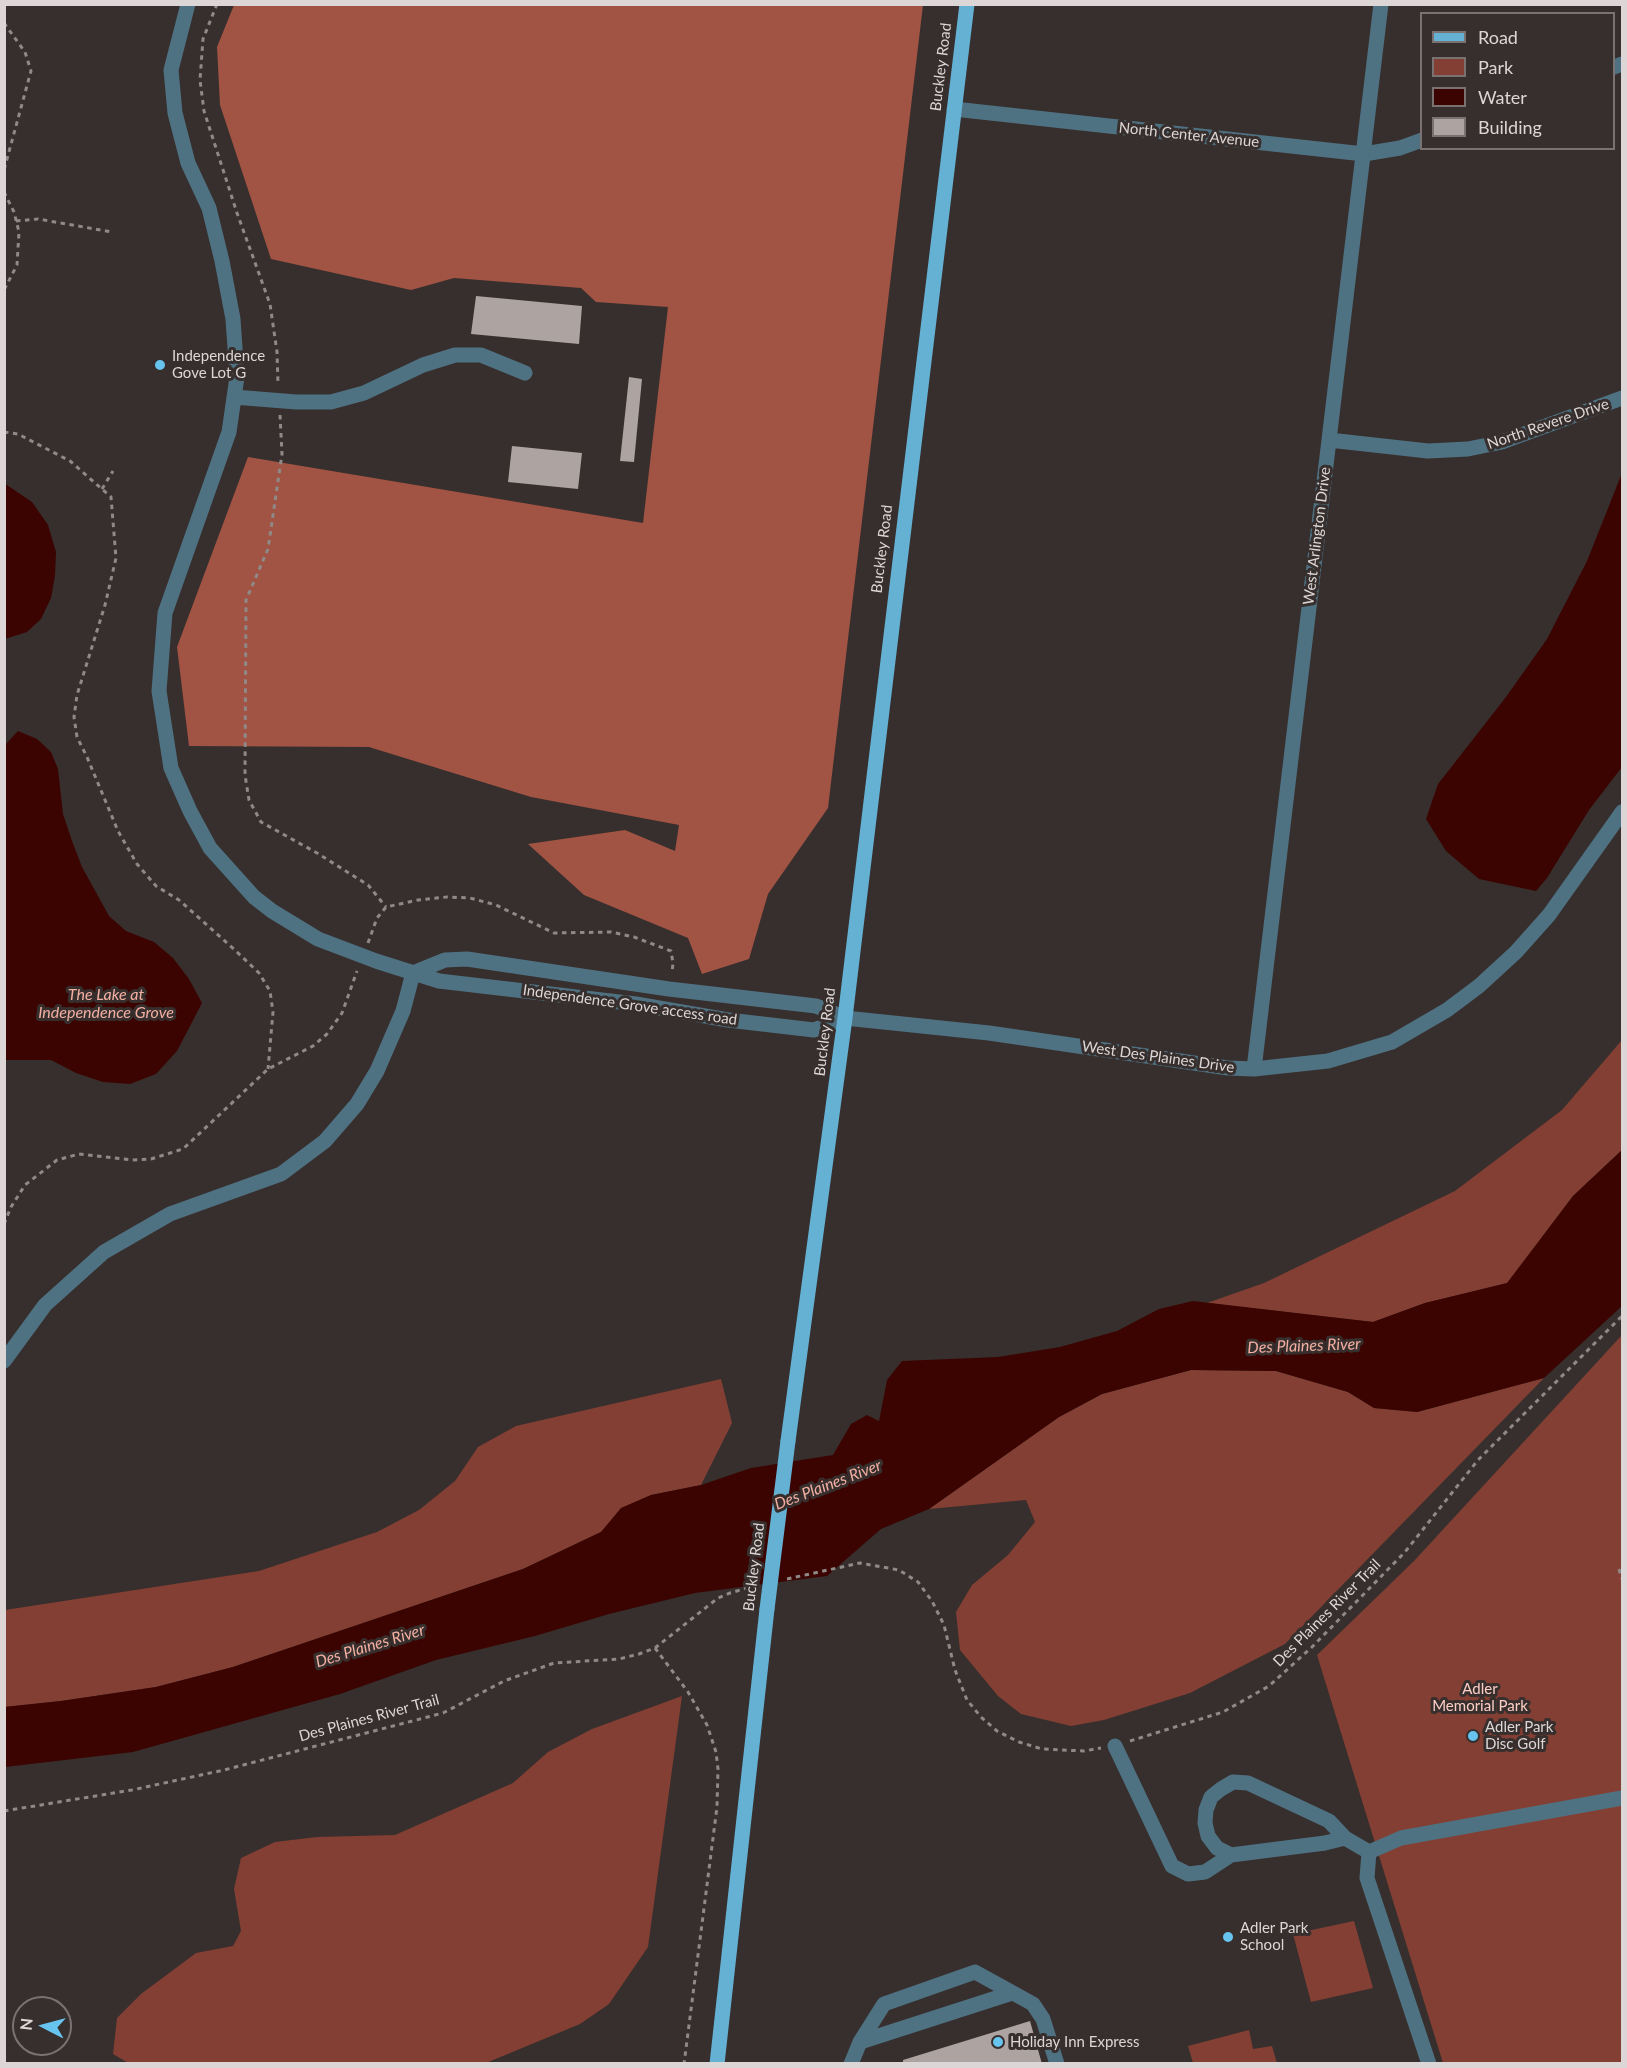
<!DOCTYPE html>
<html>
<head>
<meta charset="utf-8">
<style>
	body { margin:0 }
	#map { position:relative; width:1627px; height:2068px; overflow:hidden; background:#372f2d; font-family:Lato,sans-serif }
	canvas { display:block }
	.frame { position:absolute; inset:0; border:6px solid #dcd7d6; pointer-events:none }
	.legend { position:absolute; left:1420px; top:12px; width:195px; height:138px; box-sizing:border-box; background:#372f2d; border:2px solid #797271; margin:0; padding:8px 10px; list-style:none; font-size:18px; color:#dcd7d6 }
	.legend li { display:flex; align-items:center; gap:12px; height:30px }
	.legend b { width:30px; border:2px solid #797271 }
	.north { position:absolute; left:12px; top:1996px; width:60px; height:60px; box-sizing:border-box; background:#372f2d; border:2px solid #797271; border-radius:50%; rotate:276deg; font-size:16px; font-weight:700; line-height:24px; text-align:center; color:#dcd7d6 }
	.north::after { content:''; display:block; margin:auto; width:21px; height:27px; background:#66c4ef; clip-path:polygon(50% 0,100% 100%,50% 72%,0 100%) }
</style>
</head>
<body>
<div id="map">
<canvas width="1627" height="2068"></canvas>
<div class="frame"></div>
<ul class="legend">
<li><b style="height:8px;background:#65b1d4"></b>Road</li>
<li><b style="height:16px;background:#833f33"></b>Park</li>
<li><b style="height:16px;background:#3b0400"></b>Water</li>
<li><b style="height:16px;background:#ada3a1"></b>Building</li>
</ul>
<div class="north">N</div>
</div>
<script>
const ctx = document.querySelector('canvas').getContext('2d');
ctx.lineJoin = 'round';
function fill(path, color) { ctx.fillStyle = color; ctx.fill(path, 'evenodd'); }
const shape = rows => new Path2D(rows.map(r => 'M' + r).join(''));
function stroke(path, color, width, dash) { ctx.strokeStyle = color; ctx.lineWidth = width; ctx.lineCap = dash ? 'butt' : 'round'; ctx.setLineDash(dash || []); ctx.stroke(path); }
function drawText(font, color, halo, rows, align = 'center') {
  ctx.font = font + ' Lato,sans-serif'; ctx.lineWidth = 6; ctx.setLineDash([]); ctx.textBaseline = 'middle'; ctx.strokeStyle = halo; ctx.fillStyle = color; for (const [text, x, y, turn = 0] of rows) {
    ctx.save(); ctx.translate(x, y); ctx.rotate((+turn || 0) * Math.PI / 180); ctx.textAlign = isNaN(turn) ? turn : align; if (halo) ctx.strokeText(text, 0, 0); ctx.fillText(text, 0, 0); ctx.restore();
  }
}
const green = shape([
	[1622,1040,1622,1150,1573,1196,1508,1283,1425,1303,1373,1322,1207,1303,1264,1283,1455,1191,1562,1110],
	[1622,1335,1622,2063,1443,2063,1317,1655,1414,1561],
	[1191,1370,1276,1371,1348,1392,1374,1408,1417,1412,1544,1378,1285,1644,1190,1693,1104,1720,1071,1726,1021,1714,998,1696,960,1650,956,1612,972,1585,1008,1555,1035,1522,1026,1500,929,1509,1059,1417,1102,1394],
	[721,1379,732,1423,701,1485,651,1495,622,1508,601,1532,523,1569,233,1667,156,1687,61,1701,5,1707,5,1610,259,1571,377,1532,419,1510,455,1481,478,1447,516,1426],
	[682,1696,648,1947,609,2004,580,2024,486,2063,130,2064,113,2054,117,2018,141,1994,196,1953,233,1946,241,1931,234,1889,241,1858,275,1842,317,1837,395,1835,513,1783,548,1752,592,1729],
	[1354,1921,1373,1988,1311,2002,1293,1934],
	[1249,2030,1253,2049,1272,2046,1277,2063,1193,2063,1188,2046]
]);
const forest = shape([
	[234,5,923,5,828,808,768,894,749,959,702,974,688,938,584,895,528,844,625,830,675,851,679,825,531,797,369,747,189,746,177,647,248,457,643,523,668,307,596,302,581,288,454,278,411,290,271,259,220,105,217,47]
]);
const water = shape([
	[1622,473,1622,767,1589,810,1547,878,1536,891,1479,879,1446,851,1426,819,1438,784,1506,697,1547,639,1587,561],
	[4,483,32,502,48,525,56,552,55,576,51,598,41,619,27,632,5,639],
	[18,731,37,739,51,752,58,769,63,814,72,841,82,867,109,916,126,931,154,942,173,958,189,979,202,1003,177,1051,156,1074,130,1084,103,1082,76,1073,51,1060,5,1060,4,746],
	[1622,1150,1622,1306,1544,1378,1417,1412,1374,1408,1348,1392,1276,1371,1191,1370,1102,1394,1059,1417,929,1509,881,1529,827,1576,695,1593,609,1614,535,1636,436,1660,340,1694,133,1752,5,1767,4,1707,61,1701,156,1687,233,1667,523,1569,601,1532,621,1508,651,1495,701,1485,751,1468,833,1455,851,1424,867,1415,879,1421,887,1380,902,1361,998,1357,1060,1347,1117,1331,1159,1309,1193,1301,1373,1322,1425,1303,1507,1283,1573,1196]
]);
const building = shape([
	[476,296,582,306,579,344,471,334],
	[629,377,642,379,634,462,620,461],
	[512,446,582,453,578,489,508,482],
	[1030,2021,1042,2064,903,2064,903,2060]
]);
const path = shape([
	[217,4,203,39,200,80,204,111,237,213,270,304,277,352,278,384],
	[4,23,25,52,31,71,4,170],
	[4,192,14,212,19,232,17,265,4,290],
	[16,221,38,219,112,232],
	[280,415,282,454,268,549,246,600,245,775,249,800,261,822,317,853,368,885,386,907],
	[4,432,18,434,70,461,111,497,116,558,105,605,77,695,74,717,77,737,87,757,118,831,137,864,156,886,179,900,237,952,259,973,270,991,273,1012,268,1069],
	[102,489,113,471],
	[368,943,377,918,386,907,418,900,447,897,470,898,496,905,554,933,611,932,634,937,671,951,673,963,672,973],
	[4,1224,11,1207,25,1185,57,1160,79,1154,132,1160,151,1159,183,1149,268,1069,313,1046,327,1034,342,1013,357,971],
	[1619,1569,1622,1579],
	[787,1579,860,1563,899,1570,918,1582,932,1601,944,1625,955,1670,967,1700,981,1717,997,1731,1019,1742,1042,1749,1084,1751,1101,1748],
	[655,1648,688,1692,707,1725,716,1752,718,1769,717,1807,684,2064],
	[1130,1741,1223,1712,1269,1686,1312,1647,1405,1552,1478,1460,1622,1316],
	[4,1811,132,1790,224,1770,443,1713,504,1681,554,1663,619,1659,639,1654,655,1648,718,1598,730,1593,754,1586]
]);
const minor = shape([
	[188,4,171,70,175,113,188,163,209,208,222,261,233,319,237,377,229,432,165,613,159,691,171,768,190,811,210,848,254,897,272,911,318,939,376,961,439,981,636,1004,728,1020,814,1030,845,1018],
	[1614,67,1622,64],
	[954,109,1364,154,1400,148,1422,140],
	[234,397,296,402,331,402,364,393,423,365,455,355,481,355,525,373],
	[1329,440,1428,451,1468,449,1502,442,1622,398],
	[413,973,445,960,467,959,669,989,816,1006,845,1018,989,1033,1228,1068,1254,1069,1328,1061,1392,1042,1447,1010,1479,986,1516,952,1549,915,1622,812],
	[1254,1069,1381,4],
	[4,1361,45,1305,104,1252,170,1214,281,1174,325,1141,357,1104,377,1071,403,1011,413,973],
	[1115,1746,1172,1866,1188,1874,1205,1872,1231,1855],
	[1345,1838,1325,1843,1231,1855,1217,1848,1208,1836,1205,1823,1206,1810,1211,1797,1221,1789,1233,1782,1248,1783,1329,1821,1345,1838,1369,1852],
	[860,2042,1012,1993],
	[851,2064,860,2042,884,2004,975,1972,1033,2004,1043,2019,1057,2064],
	[1429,2064,1367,1878,1369,1852,1401,1838,1622,1798]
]);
const major = shape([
	[788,1441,845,1018,967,4],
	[717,2064,767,1609]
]);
const majorBridge = shape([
	[767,1609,788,1441]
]);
const markers = [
	[160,365,6,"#66c4ef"],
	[1473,1736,6,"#66c4ef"],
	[1228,1937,6,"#66c4ef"],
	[998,2042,6,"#66c4ef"]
];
const streetNames = [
	["Buckley Road",941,67,-83],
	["North Center Avenue",1189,135,6],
	["North Revere Drive",1548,424,-19],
	["West Arlington Drive",1317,536,-83],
	["Buckley Road",882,549,-83],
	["Independence Grove access road",630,1005,8],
	["Buckley Road",825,1032,-83],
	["West Des Plaines Drive",1158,1057,8],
	["Buckley Road",754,1567,-83],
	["Des Plaines River Trail",1327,1613,-45],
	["Des Plaines River Trail",369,1718,-15]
];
const poiNames = [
	["Independence",172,356],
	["Gove Lot G",172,373],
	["Adler Park",1485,1727],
	["Disc Golf",1485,1744],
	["Adler Park",1240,1928],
	["School",1240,1945],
	["Holiday Inn Express",1010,2042]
];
const parkNames = [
	["Adler",1480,1689],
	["Memorial Park",1480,1706]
];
const waterNames = [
	["The Lake at",106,995],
	["Independence Grove",106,1013],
	["Des Plaines River",1304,1346,-2],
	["Des Plaines River",828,1485,-21],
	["Des Plaines River",370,1646,-17]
];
fill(green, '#833f33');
fill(forest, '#a15344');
fill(water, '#3b0400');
fill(building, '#ada3a1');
stroke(path, '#8f8987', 3, [4.5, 4.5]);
stroke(minor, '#4f7283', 15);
stroke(major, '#65b1d4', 15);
stroke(majorBridge, '#65b1d4', 15);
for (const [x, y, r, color] of markers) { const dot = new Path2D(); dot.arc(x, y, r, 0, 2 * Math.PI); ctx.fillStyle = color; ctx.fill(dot); stroke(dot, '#372f2d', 2); }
drawText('15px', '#dcd7d6', '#372f2d', streetNames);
drawText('15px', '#dcd7d6', '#372f2d', poiNames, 'left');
drawText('15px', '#fccdc4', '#372f2d', parkNames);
drawText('italic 16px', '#f3afa2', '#372f2d', waterNames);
</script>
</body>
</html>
